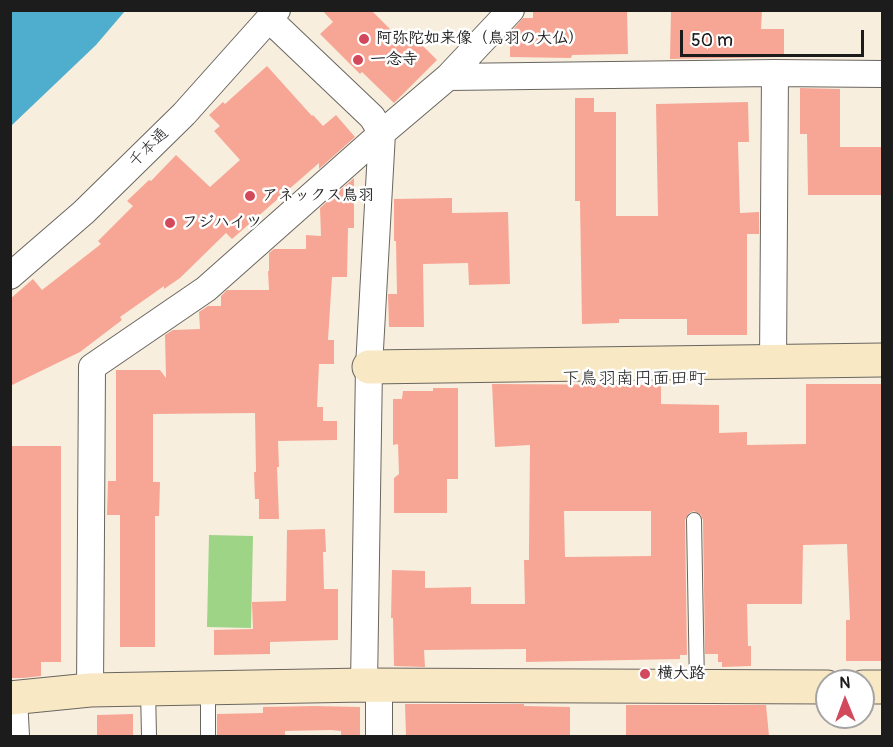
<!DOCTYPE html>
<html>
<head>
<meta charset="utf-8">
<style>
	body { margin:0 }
	#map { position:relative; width:893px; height:747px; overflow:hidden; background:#f8eede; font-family:Pangolin,sans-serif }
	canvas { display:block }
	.frame { position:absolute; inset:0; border:12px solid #1c1c1c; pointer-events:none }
	.north { position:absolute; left:815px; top:669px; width:60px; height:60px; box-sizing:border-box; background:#fff; border:2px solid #a4a4a4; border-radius:50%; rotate:359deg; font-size:16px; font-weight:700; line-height:24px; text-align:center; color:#1c1c1c }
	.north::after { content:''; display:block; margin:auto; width:21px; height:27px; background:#d1495b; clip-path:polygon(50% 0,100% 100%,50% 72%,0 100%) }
	.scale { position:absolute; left:680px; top:30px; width:184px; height:27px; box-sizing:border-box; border:3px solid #1c1c1c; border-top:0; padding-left:8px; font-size:18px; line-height:21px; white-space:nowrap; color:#1c1c1c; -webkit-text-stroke:4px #fff; paint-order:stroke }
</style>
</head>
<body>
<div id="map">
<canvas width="893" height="747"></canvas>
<div class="frame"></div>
<div class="north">N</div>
<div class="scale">50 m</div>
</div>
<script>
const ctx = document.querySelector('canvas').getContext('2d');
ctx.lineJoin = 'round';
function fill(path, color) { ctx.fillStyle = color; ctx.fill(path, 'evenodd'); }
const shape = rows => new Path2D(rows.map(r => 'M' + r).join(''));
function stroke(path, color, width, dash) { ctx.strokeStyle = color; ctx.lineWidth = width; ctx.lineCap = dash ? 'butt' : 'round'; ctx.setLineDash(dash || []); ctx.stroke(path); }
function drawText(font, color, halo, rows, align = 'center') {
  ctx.font = font + ' Pangolin,"Klee One",sans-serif'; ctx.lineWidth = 5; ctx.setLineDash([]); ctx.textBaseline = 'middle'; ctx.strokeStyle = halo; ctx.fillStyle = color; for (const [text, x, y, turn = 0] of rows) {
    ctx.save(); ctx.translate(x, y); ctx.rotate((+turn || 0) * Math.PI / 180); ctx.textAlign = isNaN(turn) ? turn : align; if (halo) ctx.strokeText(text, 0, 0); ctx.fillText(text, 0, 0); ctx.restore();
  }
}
const green = shape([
	[209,535,253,536,251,628,207,627]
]);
const water = shape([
	[11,10,125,11,96,45,11,126]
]);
const building = shape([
	[322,10,371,10,404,43,412,35,437,60,394,103,362,72,360,74,320,34,333,22],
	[533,10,627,10,628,54,572,55,571,58,510,57,510,33,523,18,533,18],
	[671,10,762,10,761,29,784,29,784,57,670,59],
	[267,66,312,116,313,115,323,126,336,115,355,137,319,169,319,163,232,239,226,233,180,278,164,289,164,286,120,317,122,320,80,352,10,386,10,299,33,279,42,290,101,244,98,241,133,206,127,201,149,180,151,181,176,155,210,187,240,160,214,131,220,126,209,115,223,102,225,104],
	[800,88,840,89,840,147,882,147,882,195,808,195,807,134,800,134],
	[575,98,594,98,594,112,616,112,616,216,658,216,656,104,748,102,749,142,738,142,740,213,759,212,759,234,747,234,747,335,687,335,687,319,619,319,619,323,582,324,580,201,575,201],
	[354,178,354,228,348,228,347,277,332,277,328,340,334,340,334,364,319,364,317,407,323,407,323,421,337,421,337,440,278,441,279,467,277,467,279,519,259,519,259,499,255,499,254,472,256,472,255,413,153,414,153,482,160,482,159,516,155,516,155,647,120,647,120,515,107,515,108,481,116,481,116,370,160,370,166,378,165,335,173,330,200,329,199,312,208,306,221,306,221,296,227,290,269,290,268,271,269,271,269,253,274,249,306,249,306,235,321,236,320,208],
	[452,198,452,213,508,212,510,284,469,285,468,263,423,264,424,327,389,327,388,294,397,294,396,241,394,241,394,199],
	[492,384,661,385,661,404,719,405,719,433,747,432,747,445,806,444,806,384,882,384,882,661,846,661,846,620,850,620,847,544,803,545,802,604,747,604,748,646,751,646,751,666,722,667,722,662,718,662,718,654,705,654,703,520,701,515,694,511,689,513,685,520,687,655,680,655,680,659,526,662,526,649,424,650,425,667,394,666,393,618,391,618,392,570,425,571,425,588,471,587,471,604,525,604,524,560,529,560,529,546,530,445,495,447],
	[564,511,651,511,651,556,565,557],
	[433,388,458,388,458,479,447,479,447,513,394,513,394,478,399,474,398,444,393,445,393,399,402,399,403,391,433,391],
	[10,446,61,446,61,662,41,662,41,676,23,678,10,678],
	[325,529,326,552,323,552,324,589,338,589,338,640,270,642,270,654,214,655,214,630,253,629,252,602,286,601,287,530],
	[405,704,524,704,524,706,570,707,570,736,406,736],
	[626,705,766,705,769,736,626,736],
	[314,706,360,707,360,736,341,736,341,731,331,730,285,731,285,736,217,736,217,714,263,713,263,707],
	[133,714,133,736,97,736,97,715]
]);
const lane = shape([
	[694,520,697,686],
	[208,688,208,736],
	[148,689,149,736]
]);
const street = shape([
	[270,20,372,117,382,133,369,367,364,685],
	[448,77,775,73,882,74],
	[10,276,84,212,184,114,277,10],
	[773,362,775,73],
	[379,685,379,736],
	[90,690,92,367,206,289,382,133,448,77,511,10],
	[14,698,16,736]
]);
const secondary = shape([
	[369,367,882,360],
	[863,687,882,687],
	[10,698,90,690,364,685,827,687]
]);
const markers = [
	[364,39,6,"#d1495b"],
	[358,60,6,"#d1495b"],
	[250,196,6,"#d1495b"],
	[170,223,6,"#d1495b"],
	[645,674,6,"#d1495b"]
];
const poiNames = [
	["阿弥陀如来像（鳥羽の大仏）",376,39],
	["一念寺",370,60],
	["アネックス鳥羽",262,196],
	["フジハイツ",182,223],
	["横大路",657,674]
];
const streetNames = [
	["千本通",149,148,-45]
];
const neighbourhoodNames = [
	["下鳥羽南円面田町",634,379]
];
fill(green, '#9ed485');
fill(water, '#4faece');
fill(building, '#f7a695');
stroke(lane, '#696660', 16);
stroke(street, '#696660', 28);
stroke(secondary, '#696660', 35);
stroke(lane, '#fff', 14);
stroke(street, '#fff', 26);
stroke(secondary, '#f8e8c3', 33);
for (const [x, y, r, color] of markers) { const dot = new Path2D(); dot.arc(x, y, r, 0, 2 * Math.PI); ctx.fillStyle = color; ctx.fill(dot); stroke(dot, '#fff', 2); }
drawText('bold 16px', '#1c1c1c', '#fff', poiNames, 'left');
drawText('16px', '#1c1c1c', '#fff', streetNames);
drawText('18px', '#1c1c1c', '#fff', neighbourhoodNames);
</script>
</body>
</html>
